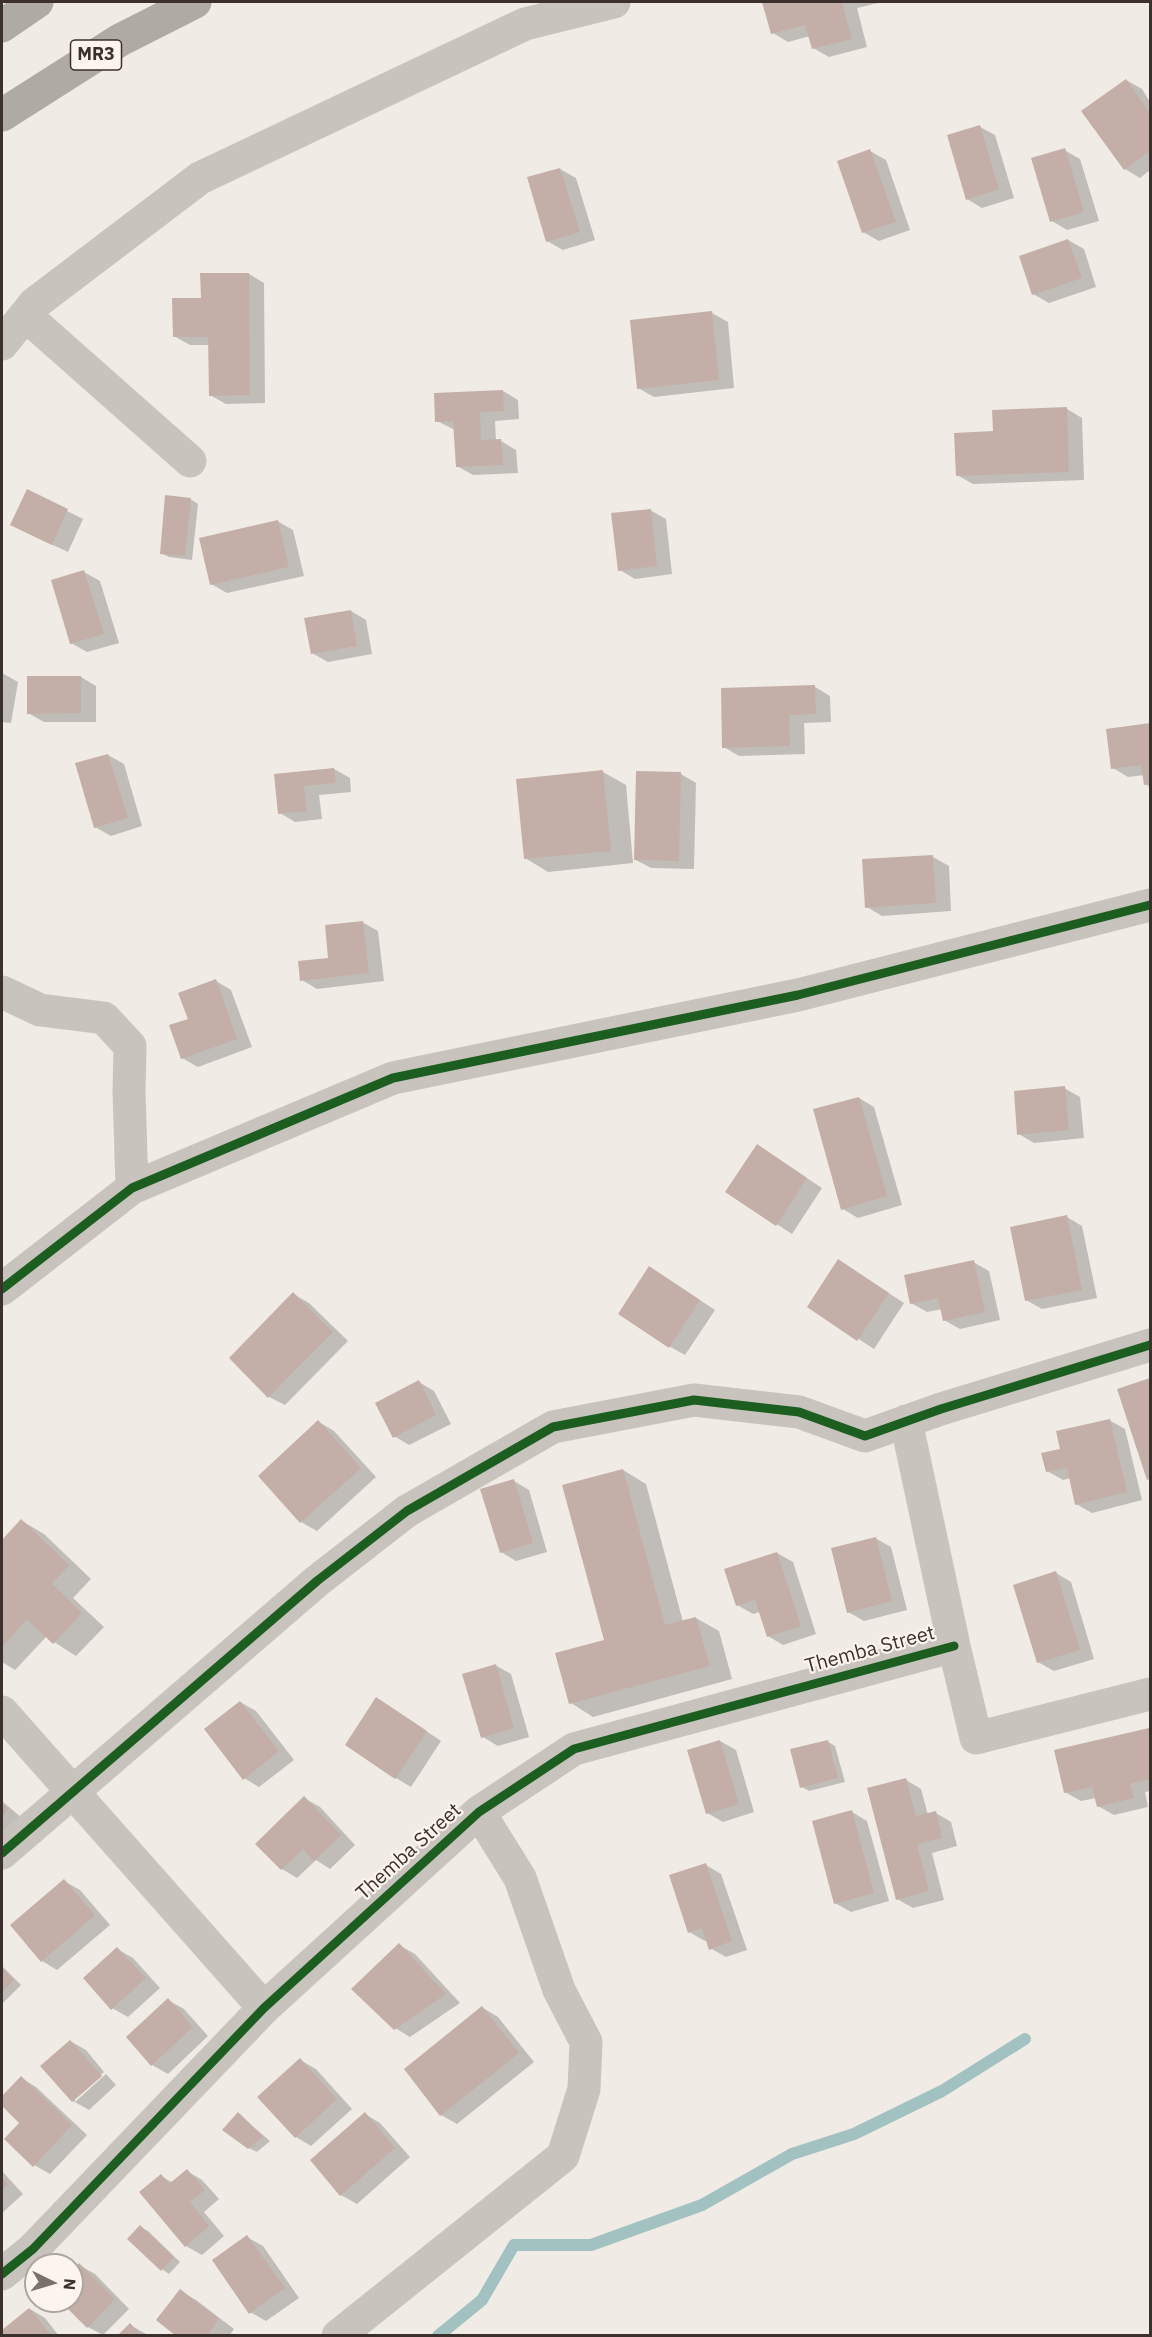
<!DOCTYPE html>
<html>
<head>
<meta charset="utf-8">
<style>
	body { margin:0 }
	#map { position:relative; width:1152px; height:2337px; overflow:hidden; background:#f0ebe5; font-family:"IBM Plex Sans",sans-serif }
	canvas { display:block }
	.frame { position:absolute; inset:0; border:3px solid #3b302b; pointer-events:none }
	.north { position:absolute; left:24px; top:2253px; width:60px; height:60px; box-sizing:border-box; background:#fbf5ee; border:2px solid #aea6a0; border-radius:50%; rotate:95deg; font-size:16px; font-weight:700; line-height:24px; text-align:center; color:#3b302b }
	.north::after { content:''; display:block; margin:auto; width:21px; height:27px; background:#7a716c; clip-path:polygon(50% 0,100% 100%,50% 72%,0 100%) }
</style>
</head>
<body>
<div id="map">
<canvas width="1152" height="2337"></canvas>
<div class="frame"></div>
<div class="north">N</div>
</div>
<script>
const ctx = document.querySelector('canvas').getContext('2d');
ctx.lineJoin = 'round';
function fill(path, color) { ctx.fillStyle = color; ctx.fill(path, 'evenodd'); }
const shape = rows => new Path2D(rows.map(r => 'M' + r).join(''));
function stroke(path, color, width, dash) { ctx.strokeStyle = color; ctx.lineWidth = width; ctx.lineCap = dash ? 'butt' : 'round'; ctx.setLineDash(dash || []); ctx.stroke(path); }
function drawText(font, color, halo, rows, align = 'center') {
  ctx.font = font + ' "IBM Plex Sans",sans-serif'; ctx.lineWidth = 4.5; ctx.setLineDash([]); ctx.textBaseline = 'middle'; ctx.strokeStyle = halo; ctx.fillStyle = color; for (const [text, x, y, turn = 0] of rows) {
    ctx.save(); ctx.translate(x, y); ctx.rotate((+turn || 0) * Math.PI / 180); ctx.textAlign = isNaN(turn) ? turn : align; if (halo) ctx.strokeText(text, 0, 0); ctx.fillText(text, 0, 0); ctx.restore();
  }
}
const shadow = shape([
	[764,2,878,2,878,3,857,8,867,47,829,57,813,48,810,36,788,42,773,33],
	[1126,80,1142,89,1150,102,1150,170,1140,178,1125,169],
	[980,127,995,135,1014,198,982,208,967,199],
	[1064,150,1080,159,1099,221,1067,230,1052,221],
	[870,151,886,160,910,230,879,241,863,232],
	[560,169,576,178,595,240,563,250,547,241],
	[1068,240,1084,249,1096,287,1049,303,1033,294],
	[249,274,264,283,265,403,226,404,210,395,210,345,190,345,174,336,202,299],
	[712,313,728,322,734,388,654,397,638,388],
	[503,391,518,400,519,419,495,421,496,441,501,441,516,450,518,473,473,475,457,466,455,430,437,421],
	[1067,409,1082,418,1084,480,973,484,957,475,995,432],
	[27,491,83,519,68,552,27,533],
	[190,499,198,504,192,560,169,557,161,553],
	[650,510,666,519,672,574,635,579,620,570],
	[277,521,293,530,304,576,227,593,211,584],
	[84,572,100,581,119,643,87,652,71,643],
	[351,611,366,620,372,654,328,662,312,653],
	[2,673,18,682,11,723,2,722],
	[81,677,96,686,96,722,44,722,28,713],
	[815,687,830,696,831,722,804,723,805,754,739,756,724,747],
	[1150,725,1150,787,1145,784,1144,775,1128,777,1113,768,1108,730],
	[108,755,124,764,142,826,111,836,95,827],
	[334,769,350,778,351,792,319,795,322,819,295,822,280,813,276,775],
	[603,772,626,785,633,863,548,872,525,858],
	[681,774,696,783,694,869,651,868,636,860],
	[933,857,949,866,951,911,882,916,867,907],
	[362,922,378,931,384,981,317,989,302,980,330,959],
	[216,981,231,990,252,1047,198,1067,182,1058,190,1020],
	[1064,1088,1080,1097,1084,1138,1034,1143,1019,1134],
	[859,1098,874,1107,902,1205,858,1218,843,1209],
	[758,1146,822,1188,792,1234,727,1192],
	[1067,1217,1082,1226,1097,1298,1042,1309,1026,1300],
	[839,1261,904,1303,874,1349,809,1307],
	[973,1262,989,1271,1000,1320,960,1329,944,1320,942,1309,927,1312,911,1303],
	[665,1277,715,1310,685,1355,669,1346],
	[293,1294,309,1303,348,1341,285,1405,269,1397],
	[1150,1379,1150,1480,1119,1390],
	[419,1382,434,1391,451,1424,409,1445,394,1436],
	[1109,1420,1125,1429,1142,1500,1092,1513,1076,1504,1071,1478,1063,1480,1047,1471,1062,1450],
	[319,1422,334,1431,376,1477,317,1531,301,1522],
	[623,1470,646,1484,683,1622,696,1618,719,1631,732,1679,593,1717,571,1703,606,1641],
	[514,1481,529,1490,547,1552,516,1561,501,1552],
	[22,1521,44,1534,91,1579,73,1598,104,1627,76,1656,54,1642,47,1636,15,1670,2,1662,2,1542],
	[875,1538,891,1547,907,1610,864,1621,848,1612],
	[777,1553,793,1562,816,1634,783,1645,768,1636,760,1612,753,1614,737,1605],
	[1056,1573,1071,1582,1094,1659,1054,1671,1038,1662],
	[495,1665,511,1674,529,1737,498,1746,483,1737],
	[240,1702,256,1711,294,1760,259,1787,244,1778],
	[392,1708,441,1741,411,1787,396,1778],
	[1149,1729,1150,1731,1150,1791,1145,1792,1148,1807,1114,1815,1098,1806,1096,1798,1081,1801,1065,1792],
	[720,1741,736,1750,754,1812,723,1822,707,1813],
	[827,1741,835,1746,845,1782,809,1791,802,1787],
	[906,1780,921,1789,928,1815,936,1813,951,1822,957,1846,932,1853,944,1900,913,1908,897,1899],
	[304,1798,320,1807,355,1845,330,1869,316,1860,297,1878,282,1869,257,1844],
	[2,1801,23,1819,2,1843],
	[852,1812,867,1821,889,1901,851,1912,835,1903],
	[706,1865,721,1874,747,1950,726,1957,710,1948,707,1940,705,1941,689,1932],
	[64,1881,80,1890,110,1925,57,1970,42,1961],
	[399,1945,415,1954,460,2003,410,2037,395,2028],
	[117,1949,133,1958,160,1988,128,2017,112,2008],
	[2,1966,21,1985,2,2004],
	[168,2000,184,2009,208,2036,168,2074,152,2065],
	[483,2008,498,2017,534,2062,457,2124,441,2115],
	[70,2041,86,2050,104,2072,75,2098,75,2102,106,2074,116,2085,89,2110,73,2101,42,2066],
	[300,2060,316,2069,352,2109,311,2146,296,2137],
	[21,2078,36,2087,87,2135,50,2174,34,2165,21,2123,2,2103,2,2098],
	[238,2114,270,2141,257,2152,249,2148],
	[365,2114,380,2123,410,2157,357,2204,341,2195,312,2160],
	[2,2171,23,2194,2,2213],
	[187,2171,202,2180,219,2199,204,2212,224,2236,202,2255,186,2246,161,2176,173,2183],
	[140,2227,148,2231,180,2262,169,2274,162,2269],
	[247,2237,263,2246,299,2298,266,2321,250,2312],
	[79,2265,95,2274,129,2309,103,2335,88,2327,62,2301,72,2301,72,2272],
	[180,2291,196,2300,234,2329,229,2336,178,2336],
	[30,2309,45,2318,59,2336,2,2336,2,2332],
	[130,2325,146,2334,148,2336,119,2336]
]);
const stream = shape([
	[438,2336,482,2300,514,2245,591,2245,702,2205,792,2154,854,2134,942,2091,1025,2039]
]);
const building = shape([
	[762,2,842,2,852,39,812,49,805,25,771,34],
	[1126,79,1150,113,1150,151,1124,170,1081,111],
	[980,125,999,189,966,200,947,135],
	[1065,148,1084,212,1050,222,1031,158],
	[870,149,896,222,862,233,837,161],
	[560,168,580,232,546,242,527,177],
	[1068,239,1082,278,1032,295,1019,256],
	[200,273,249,273,250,395,209,396,208,337,173,337,172,298,201,298],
	[712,311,719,380,637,389,630,320],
	[503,390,504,411,480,412,481,440,501,439,503,465,456,467,453,421,435,422,434,393],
	[1067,407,1069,472,956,476,954,433,993,431,992,410],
	[27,489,68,509,52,545,10,525],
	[165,495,191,498,185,556,160,554],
	[651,509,657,566,618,571,611,513],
	[278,520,289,567,210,585,199,538],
	[84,570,104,634,70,644,51,580],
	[351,610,357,646,311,654,304,618],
	[27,676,81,676,81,713,27,714],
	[815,685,816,714,789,715,790,746,722,748,721,688],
	[1150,723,1150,784,1144,785,1141,765,1111,769,1106,729],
	[108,754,128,818,94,828,75,763],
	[334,768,336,783,304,786,307,811,278,814,274,774],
	[603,770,611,851,524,859,516,779],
	[636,771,681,772,679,861,634,860],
	[933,855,936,903,865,908,862,859],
	[363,921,369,973,300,981,298,961,328,958,325,925],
	[216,979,237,1039,181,1059,169,1025,188,1019,178,993],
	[1065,1086,1069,1130,1017,1135,1014,1091],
	[859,1097,887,1196,841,1210,813,1109],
	[757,1144,807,1178,776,1226,725,1192],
	[1067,1215,1082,1290,1025,1301,1010,1227],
	[838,1259,889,1293,857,1341,807,1307],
	[974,1260,985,1312,943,1321,938,1298,910,1304,904,1275],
	[649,1266,700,1300,669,1348,618,1314],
	[293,1292,333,1332,268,1398,229,1358],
	[1150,1378,1150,1479,1147,1480,1117,1389],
	[419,1380,436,1415,393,1438,375,1403],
	[1110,1419,1127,1492,1075,1505,1067,1468,1046,1472,1041,1453,1060,1449,1056,1431],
	[318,1420,361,1468,300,1523,258,1476],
	[623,1469,665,1625,696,1617,710,1666,569,1704,555,1653,604,1640,562,1485],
	[514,1479,533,1543,500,1553,480,1489],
	[21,1519,69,1565,52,1584,82,1613,53,1644,27,1619,2,1647,2,1540],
	[876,1537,892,1601,847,1613,831,1548],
	[777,1552,801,1626,767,1637,755,1600,736,1606,724,1569],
	[1056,1571,1080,1650,1037,1663,1013,1585],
	[496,1664,514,1728,481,1738,462,1674],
	[376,1697,427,1731,395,1779,345,1745],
	[240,1701,279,1751,243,1780,204,1729],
	[1149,1728,1150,1779,1130,1784,1134,1798,1097,1807,1092,1787,1064,1793,1054,1750],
	[720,1740,739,1804,706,1814,687,1750],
	[828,1740,838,1778,800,1788,790,1749],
	[906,1778,916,1816,936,1811,942,1838,917,1844,929,1891,896,1900,867,1788],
	[304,1796,341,1835,314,1861,303,1849,281,1870,255,1844],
	[2,1803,8,1809,2,1817],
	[852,1810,874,1893,834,1904,812,1821],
	[706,1863,732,1941,709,1950,702,1928,688,1933,669,1875],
	[64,1879,95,1915,41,1962,10,1925],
	[399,1943,446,1994,394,2030,351,1989],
	[117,1947,146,1978,111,2010,83,1978],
	[2,1967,14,1980,2,1992],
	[168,1998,193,2027,151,2066,126,2037],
	[482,2006,519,2053,440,2116,404,2069],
	[70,2040,102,2076,72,2102,40,2066],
	[300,2058,337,2099,295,2138,257,2097],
	[21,2076,72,2125,33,2167,4,2139,19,2123,2,2106,2,2096],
	[238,2112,263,2136,248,2149,222,2130],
	[365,2112,395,2148,340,2196,310,2160],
	[187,2169,205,2190,190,2202,209,2226,185,2247,139,2192,161,2174,169,2184],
	[2,2177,8,2184,2,2190],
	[140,2225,174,2257,161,2271,127,2239],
	[247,2235,285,2288,249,2314,212,2260],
	[79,2263,115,2299,87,2328,60,2301,72,2301,72,2270],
	[180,2289,219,2319,207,2336,176,2336,156,2320],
	[29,2308,52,2336,2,2336,2,2330],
	[130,2323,142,2336,117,2336]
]);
const minor = shape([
	[25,315,190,461],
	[2,344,34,304,200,178,525,24,614,2],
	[2,992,40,1010,104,1018,130,1046,129,1092,132,1188],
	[2,1289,132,1188,393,1078,798,995,1150,905],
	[906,1421,954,1646,976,1738,1150,1694],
	[2,1712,264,2008],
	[2,1853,317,1581,407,1511,553,1427,694,1400,799,1412,865,1436,941,1409,1150,1345],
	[2,2274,33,2249,264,2008,479,1812,574,1749,954,1646],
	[338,2336,563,2156,584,2089,586,2042,559,1990,520,1878,479,1812]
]);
const highway = shape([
	[2,26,37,2],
	[2,115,120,40,195,2]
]);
const cycleway = shape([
	[2,1289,132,1188,393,1078,798,995,1150,905],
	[2,1853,317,1581,407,1511,553,1427,694,1400,799,1412,865,1436,941,1409,1150,1345],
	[2,2274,33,2249,264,2008,479,1812,574,1749,954,1646]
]);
const shields = [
	[96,55,51]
];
const shieldNames = [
	["MR3",96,55]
];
const streetNames = [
	["Themba Street",870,1650,-15],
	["Themba Street",409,1852,-42]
];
fill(shadow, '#0003');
stroke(stream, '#a1c2c1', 12);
fill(building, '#c3afa7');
stroke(minor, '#c9c3be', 33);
stroke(highway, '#afaaa4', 33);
stroke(cycleway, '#1b5e20', 9);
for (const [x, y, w] of shields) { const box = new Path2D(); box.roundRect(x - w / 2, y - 15, w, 30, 4.5); ctx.fillStyle = '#fbf5ee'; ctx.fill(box); stroke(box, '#3b302b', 1.5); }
drawText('bold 18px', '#3b302b', null, shieldNames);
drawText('20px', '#3b302b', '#fbf5ee', streetNames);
</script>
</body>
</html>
